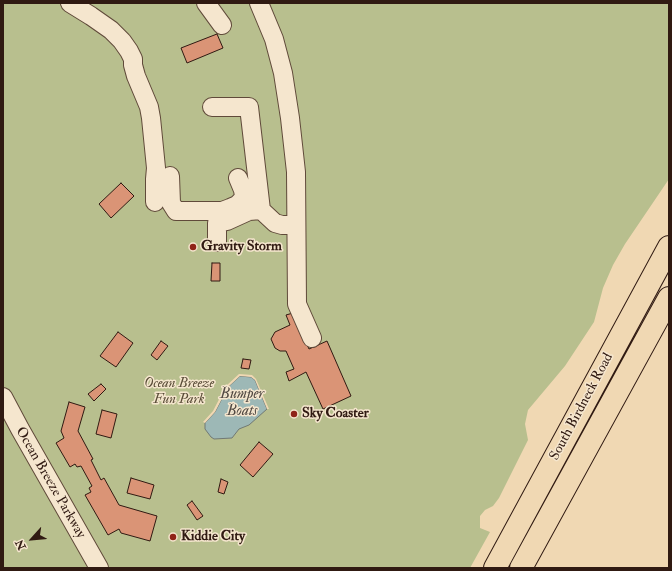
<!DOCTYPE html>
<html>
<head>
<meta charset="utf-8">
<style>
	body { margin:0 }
	#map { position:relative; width:672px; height:571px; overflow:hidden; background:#f0d8b3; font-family:"IM FELL Double Pica",serif }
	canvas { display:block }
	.frame { position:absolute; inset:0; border:4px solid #301a12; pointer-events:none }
	.north { position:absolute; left:12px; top:519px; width:40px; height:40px; -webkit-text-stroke:3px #f5e6ce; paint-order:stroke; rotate:243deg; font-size:11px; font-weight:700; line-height:16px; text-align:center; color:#301a12 }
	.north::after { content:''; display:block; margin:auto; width:14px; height:18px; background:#301a12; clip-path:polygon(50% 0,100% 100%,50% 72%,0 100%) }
</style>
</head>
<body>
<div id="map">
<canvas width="672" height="571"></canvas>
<div class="frame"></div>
<div class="north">N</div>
</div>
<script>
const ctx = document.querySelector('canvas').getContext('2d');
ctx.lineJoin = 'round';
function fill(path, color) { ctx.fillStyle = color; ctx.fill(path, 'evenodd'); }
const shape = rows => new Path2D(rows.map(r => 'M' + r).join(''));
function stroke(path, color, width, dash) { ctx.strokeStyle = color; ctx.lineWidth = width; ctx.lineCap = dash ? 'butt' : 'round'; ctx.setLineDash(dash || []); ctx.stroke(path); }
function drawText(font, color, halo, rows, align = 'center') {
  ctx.font = font + ' "IM FELL Double Pica",serif'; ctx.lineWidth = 3; ctx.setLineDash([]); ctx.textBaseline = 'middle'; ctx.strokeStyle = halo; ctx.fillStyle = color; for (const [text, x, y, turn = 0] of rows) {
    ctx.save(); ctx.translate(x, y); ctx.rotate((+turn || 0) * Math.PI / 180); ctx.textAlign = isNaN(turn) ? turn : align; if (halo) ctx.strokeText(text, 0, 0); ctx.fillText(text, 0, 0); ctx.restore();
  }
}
const green = shape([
	[3,3,669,3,669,179,625,244,613,265,603,288,594,322,565,366,528,410,525,424,528,440,499,498,493,506,485,510,480,516,480,528,490,532,470,568,3,568]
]);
const water = shape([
	[240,376,251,377,255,380,267,409,249,425,239,429,232,438,214,439,211,437,205,429,205,423,215,412,228,387,240,376]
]);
const pier = shape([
	[239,374,252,375,256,379,269,409,267,409,255,380,251,377,240,376,228,387,215,412,205,423,203,422,213,411,226,386]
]);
const building = shape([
	[217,34,223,48,187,63,181,48,217,34],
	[121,183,134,196,111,218,99,204,121,183],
	[212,263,220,263,220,281,211,281,212,263],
	[293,313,309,349,327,341,351,396,323,409,306,372,289,381,286,372,294,369,286,351,280,351,275,348,271,339,275,332,290,325,286,315,293,313],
	[118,332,133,343,116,367,100,356,118,332],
	[161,341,168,346,157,360,151,355,161,341],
	[243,359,251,360,249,369,241,368,243,359],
	[101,384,106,389,94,401,88,394,101,384],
	[69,402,85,407,78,431,93,459,91,460,101,480,104,478,119,505,157,516,150,541,121,533,119,529,108,535,85,495,91,492,89,488,92,486,81,466,77,467,75,464,70,467,56,443,64,438,61,431,69,402],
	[102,410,117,414,111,438,96,434,102,410],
	[259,442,273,454,253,477,240,465,259,442],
	[131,478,154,485,150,499,127,493,131,478],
	[221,479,228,482,224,494,218,492,221,479],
	[192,501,203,516,197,520,187,505,192,501]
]);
const minor = shape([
	[70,3,91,16,111,30,122,41,129,51,133,59,133,65,136,76,149,107,151,118,156,168,155,179,155,202],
	[206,3,222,25],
	[259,3,274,39,283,73,290,118,296,172,297,304,312,338],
	[212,107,249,107,261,210],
	[170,176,171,203,176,211,222,211,230,208,237,205,242,200,244,196,243,190,238,178],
	[217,242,217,223,227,221,249,211,261,210,275,223,282,225,296,225],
	[3,397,20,429,99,568]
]);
const major = shape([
	[495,568,669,247],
	[521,568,669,298]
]);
const markers = [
	[193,247,4,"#8f2418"],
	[294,414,4,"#8f2418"],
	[173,537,4,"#8f2418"]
];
const poiNames = [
	["Gravity Storm",201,247],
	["Sky Coaster",302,414],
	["Kiddie City",181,537]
];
const parkNames = [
	["Ocean Breeze",179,384],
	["Fun Park",179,400]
];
const streetNames = [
	["South Birdneck Road",582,407,-62],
	["Ocean Breeze Parkway",50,483,60]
];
const waterNames = [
	["Bumper",242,395],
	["Boats",242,412]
];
fill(green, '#b8bf8e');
fill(water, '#9db8b6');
stroke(water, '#717974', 1);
fill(pier, '#f0d8b3');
fill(building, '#da9476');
stroke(building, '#301a12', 1);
stroke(minor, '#604a3a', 20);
stroke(major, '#301a12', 24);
stroke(minor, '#f5e6ce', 18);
stroke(major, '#f0d8b3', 22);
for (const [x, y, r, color] of markers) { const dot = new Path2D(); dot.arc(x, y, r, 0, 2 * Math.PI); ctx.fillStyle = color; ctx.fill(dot); stroke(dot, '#f5e6ce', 1.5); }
drawText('bold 14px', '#301a12', '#f5e6ce', poiNames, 'left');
drawText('italic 14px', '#594c37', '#f5e6ce', parkNames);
drawText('14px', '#301a12', '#f5e6ce', streetNames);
drawText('italic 15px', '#514943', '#f5e6ce', waterNames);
</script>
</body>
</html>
